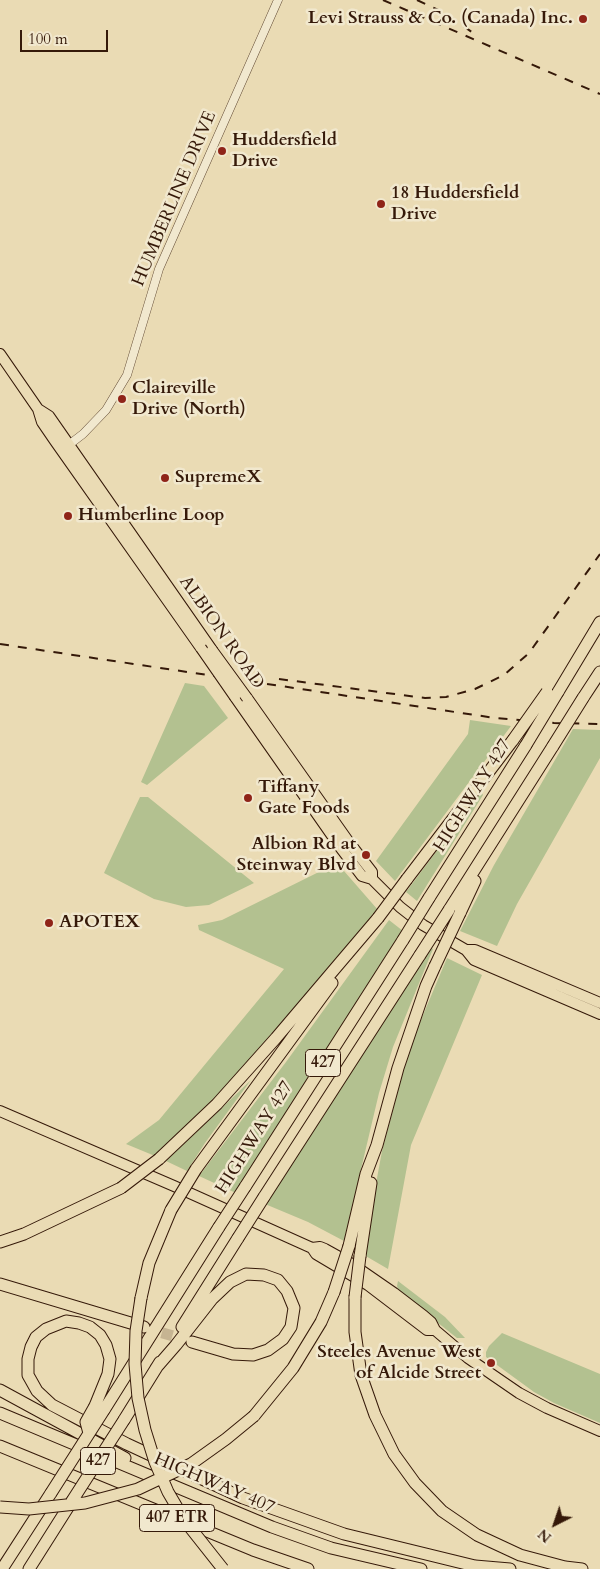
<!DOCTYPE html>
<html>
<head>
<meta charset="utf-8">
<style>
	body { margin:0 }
	#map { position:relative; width:600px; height:1569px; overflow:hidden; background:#eadbb4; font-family:Cardo,serif }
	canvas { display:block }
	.north { position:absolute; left:530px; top:1499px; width:50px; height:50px; -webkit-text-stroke:4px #f1e8ce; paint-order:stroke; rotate:221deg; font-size:14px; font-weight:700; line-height:20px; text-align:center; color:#351909 }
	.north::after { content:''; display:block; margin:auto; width:18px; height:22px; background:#351909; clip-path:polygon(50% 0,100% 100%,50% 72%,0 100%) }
	.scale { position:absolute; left:20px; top:30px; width:88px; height:22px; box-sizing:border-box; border:2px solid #351909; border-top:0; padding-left:6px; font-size:15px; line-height:18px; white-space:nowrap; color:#351909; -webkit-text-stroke:4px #f1e8ce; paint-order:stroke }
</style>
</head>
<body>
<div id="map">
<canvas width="600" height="1569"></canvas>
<div class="north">N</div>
<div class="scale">100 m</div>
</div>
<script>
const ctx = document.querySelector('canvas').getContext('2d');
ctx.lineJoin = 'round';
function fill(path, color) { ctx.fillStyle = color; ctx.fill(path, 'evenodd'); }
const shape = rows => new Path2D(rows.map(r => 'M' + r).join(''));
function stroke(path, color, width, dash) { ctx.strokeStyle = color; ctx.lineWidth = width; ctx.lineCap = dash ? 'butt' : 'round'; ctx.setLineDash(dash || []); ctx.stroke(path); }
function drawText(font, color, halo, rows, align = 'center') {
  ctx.font = font + ' Cardo,serif'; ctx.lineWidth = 5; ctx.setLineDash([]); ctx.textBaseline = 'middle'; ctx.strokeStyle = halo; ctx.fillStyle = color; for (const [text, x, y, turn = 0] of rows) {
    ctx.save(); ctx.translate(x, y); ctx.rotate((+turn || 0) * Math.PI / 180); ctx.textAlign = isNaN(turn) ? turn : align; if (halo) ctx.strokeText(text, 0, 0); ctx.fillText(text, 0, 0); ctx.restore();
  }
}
const green = shape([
	[185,683,204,686,228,718,147,785,141,782],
	[470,720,511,726,395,881,376,861,468,734],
	[573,729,600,730,600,758,517,904,497,946,460,931,494,865],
	[480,793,482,793,483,795,417,901,406,892],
	[140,797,148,797,254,883,209,905,186,907,154,899,104,873],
	[337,863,378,910,308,994,212,1103,155,1156,126,1144,159,1120,284,969,199,930,198,925,222,920],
	[389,920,403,931,236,1193,199,1176,286,1062],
	[429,947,433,949,393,1047,379,1093,344,1241,308,1222,265,1204],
	[447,958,482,975,411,1145,388,1269,364,1255,375,1189,382,1151,404,1068,418,1027],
	[251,1080,205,1143,187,1171,166,1161],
	[398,1281,445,1317,465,1338,457,1338,399,1292,397,1286],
	[502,1333,600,1374,600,1423,554,1403,534,1392,486,1357,486,1352,489,1346]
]);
const highwayTunnel = shape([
	[146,1328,190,1341]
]);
const minor = shape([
	[66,447,83,434,106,410,127,375,159,269,278,0]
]);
const major = shape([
	[0,354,38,409,42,422,55,441,201,648],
	[38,409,49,416,212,650],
	[235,697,340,847,362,876,372,879,400,907,423,925,466,950,474,960,600,1014],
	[247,698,348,841,372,872,372,879],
	[466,950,475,950,600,1003],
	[0,1111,174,1186,312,1248,320,1247,325,1249,352,1264,394,1293,424,1316,431,1322,435,1330,468,1358,519,1393,547,1408,600,1431],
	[312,1248,316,1254,368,1285,427,1330,435,1330]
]);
const highway = shape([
	[558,692,600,622],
	[583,698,600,672],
	[407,879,513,740],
	[429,898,526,745],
	[449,910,553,746],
	[460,913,475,881],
	[159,1159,217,1104,276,1038,378,918],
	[196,1169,332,983],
	[245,1187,403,940],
	[264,1197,420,955],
	[0,1242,24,1234,121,1188],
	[349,1246,366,1174,377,1145,398,1068,426,986,435,966],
	[360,1256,371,1183],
	[0,1284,144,1327],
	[355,1297,355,1332,361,1375,375,1415,394,1454,415,1483,442,1511,477,1535,520,1555,565,1567,582,1569],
	[141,1298,149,1263,171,1210],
	[182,1327,238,1238],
	[156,1368,176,1345,212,1299,230,1282,246,1274,264,1275,278,1280,287,1291,294,1308,291,1327,283,1339,268,1350,253,1355,233,1354,192,1342],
	[0,1390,125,1458],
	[95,1406,108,1374,110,1359,106,1345,100,1335,90,1327,79,1323,66,1321,46,1329,36,1337,31,1347,28,1359,28,1375,37,1391,52,1405,127,1444,243,1498,344,1534,475,1566,510,1569],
	[104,1410,219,1227],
	[0,1413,272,1527,331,1548,421,1569],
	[254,1416,293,1368,321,1322,334,1292],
	[124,1420,160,1362],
	[0,1446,253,1550,308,1569],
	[2,1569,51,1493],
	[29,1569,72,1501]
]);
const rail = shape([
	[383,0,600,94],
	[417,0,445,13,476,35],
	[0,644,495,718,554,723,600,724],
	[279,679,425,698,446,697,475,689,504,675,529,653,600,554]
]);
const majorBridge = shape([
	[201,648,235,697],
	[212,650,247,698]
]);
const highwayBridge = shape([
	[513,740,547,692],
	[526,745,558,692],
	[553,746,583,698],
	[378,918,407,879],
	[403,940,429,898],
	[420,955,449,910],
	[435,966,460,913],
	[121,1188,159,1159],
	[171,1210,196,1169],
	[219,1227,245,1187],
	[238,1238,264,1197],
	[334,1292,349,1246],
	[355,1297,360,1256],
	[141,1298,136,1331,135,1364,138,1398,145,1430,155,1462,168,1492,185,1521,223,1569],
	[89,1433,86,1422,95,1406],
	[51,1493,104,1410],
	[72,1501,124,1420],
	[0,1507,29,1509,85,1503,138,1489,191,1464,226,1439,254,1416]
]);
const markers = [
	[583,19,5,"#8f2418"],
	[222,151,5,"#8f2418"],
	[381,204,5,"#8f2418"],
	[122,399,5,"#8f2418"],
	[165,478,5,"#8f2418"],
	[68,516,5,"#8f2418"],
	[248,798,5,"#8f2418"],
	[366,855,5,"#8f2418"],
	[49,923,5,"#8f2418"],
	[491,1363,5,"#8f2418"]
];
const shields = [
	[323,1063,35],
	[98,1461,35],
	[177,1518,75]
];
const shieldNames = [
	["427",323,1063],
	["427",98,1461],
	["407 ETR",177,1518]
];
const poiNames = [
	["Levi Strauss & Co. (Canada) Inc.",573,19,"right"],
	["Huddersfield",232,141],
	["Drive",232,162],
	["18 Huddersfield",391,194],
	["Drive",391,215],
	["Claireville",132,389],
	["Drive (North)",132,410],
	["SupremeX",175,478],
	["Humberline Loop",78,516],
	["Tiffany",258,788],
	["Gate Foods",258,809],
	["Albion Rd at",356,845,"right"],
	["Steinway Blvd",356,866,"right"],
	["APOTEX",59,923],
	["Steeles Avenue West",481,1353,"right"],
	["of Alcide Street",481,1374,"right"]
];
const streetNames = [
	["HUMBERLINE DRIVE",175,199,-67],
	["ALBION ROAD",221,633,55],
	["HIGHWAY 427",473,796,-58],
	["HIGHWAY 427",255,1138,-58],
	["HIGHWAY 407",214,1484,23]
];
fill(green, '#b3c190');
stroke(highwayTunnel, '#c6b492', 11, [11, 5.5]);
stroke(minor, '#624a34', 9);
stroke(major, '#351909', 12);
stroke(highway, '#351909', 13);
stroke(minor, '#f1e8ce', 8);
stroke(major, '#eadbb4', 10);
stroke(highway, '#eadbb4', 11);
stroke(rail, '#351909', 2, [9, 9]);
stroke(majorBridge, '#351909', 12, []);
stroke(highwayBridge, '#351909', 13, []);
stroke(majorBridge, '#eadbb4', 10);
stroke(highwayBridge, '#eadbb4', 11);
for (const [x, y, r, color] of markers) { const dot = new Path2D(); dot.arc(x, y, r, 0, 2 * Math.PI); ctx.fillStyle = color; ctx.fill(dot); stroke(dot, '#f1e8ce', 2); }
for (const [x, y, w] of shields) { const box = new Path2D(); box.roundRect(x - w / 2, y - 13.5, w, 27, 4); ctx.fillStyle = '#f1e8ce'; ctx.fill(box); stroke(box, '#351909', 1); }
drawText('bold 16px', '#351909', null, shieldNames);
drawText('bold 18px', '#351909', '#f1e8ce', poiNames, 'left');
drawText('18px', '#351909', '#f1e8ce', streetNames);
</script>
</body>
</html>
